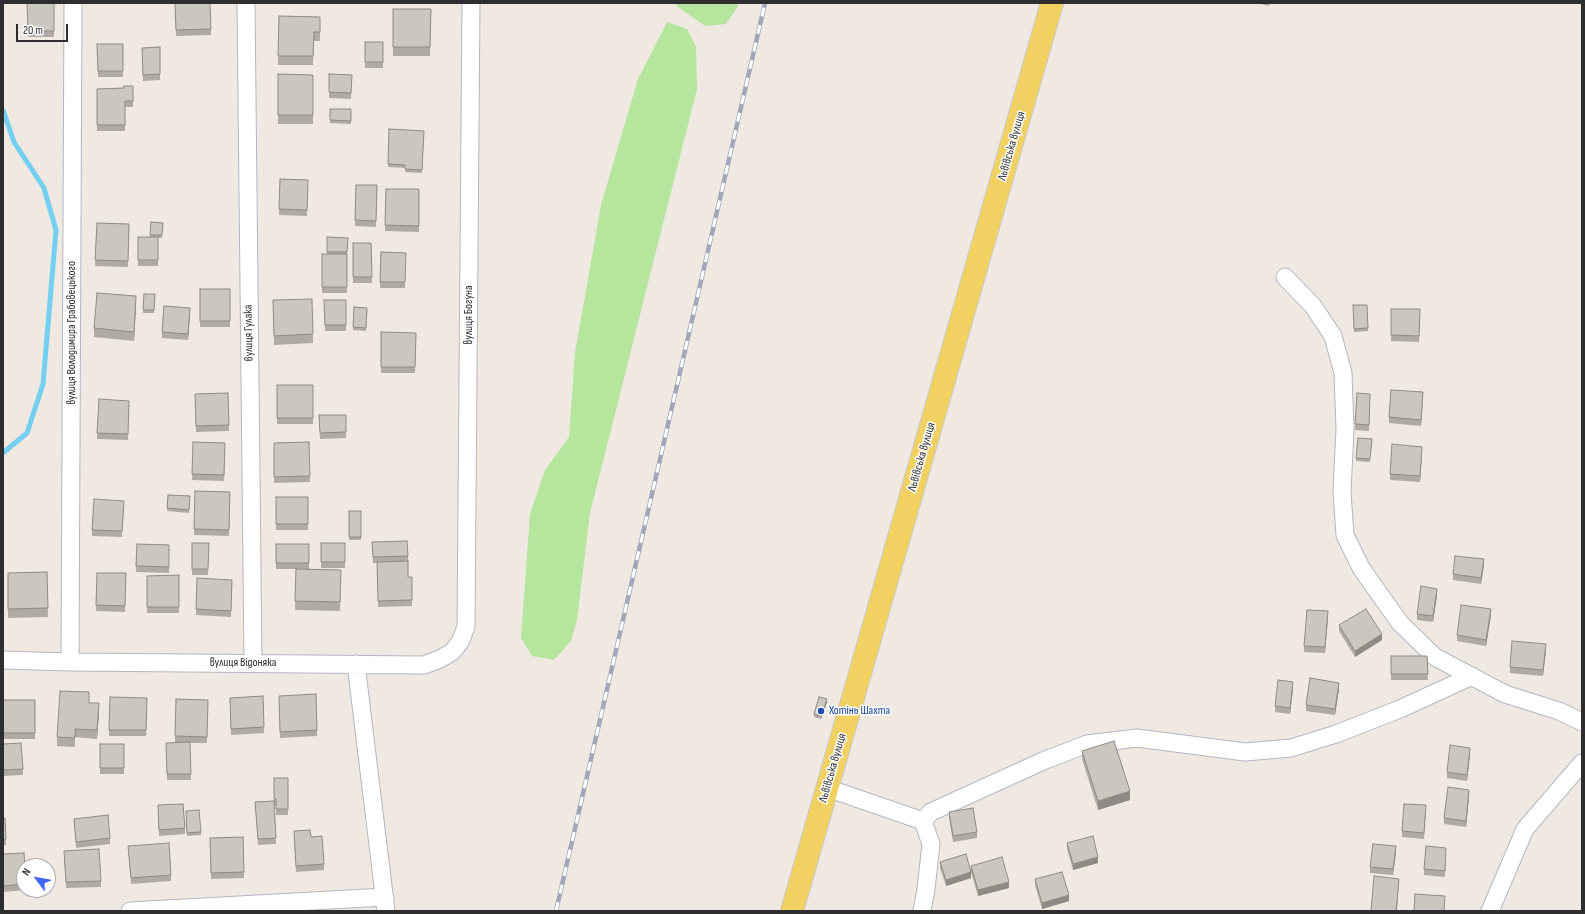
<!DOCTYPE html>
<html>
<head>
<meta charset="utf-8">
<style>
	body { margin:0 }
	#map { position:relative; width:1585px; height:914px; overflow:hidden; background:#efe9e1; font-family:"Sofia Sans Condensed",sans-serif }
	canvas { display:block }
	.frame { position:absolute; inset:0; border:4px solid #2e2e2e; pointer-events:none }
	.north { position:absolute; left:16px; top:858px; width:40px; height:40px; box-sizing:border-box; background:#fff; border:1px solid #ababab; border-radius:50%; rotate:302deg; font-size:11px; font-weight:700; line-height:16px; text-align:center; color:#2e2e2e }
	.north::after { content:''; display:block; margin:auto; width:14px; height:18px; background:#4264fb; clip-path:polygon(50% 0,100% 100%,50% 72%,0 100%) }
	.scale { position:absolute; left:16px; top:24px; width:52px; height:18px; box-sizing:border-box; border:2px solid #2e2e2e; border-top:0; padding-left:5px; font-size:12px; line-height:14px; white-space:nowrap; color:#2e2e2e; -webkit-text-stroke:3px #fff; paint-order:stroke }
</style>
</head>
<body>
<div id="map">
<canvas width="1585" height="914"></canvas>
<div class="frame"></div>
<div class="north">N</div>
<div class="scale">20 m</div>
</div>
<script>
const ctx = document.querySelector('canvas').getContext('2d');
ctx.lineJoin = 'round';
function fill(path, color) {
  ctx.fillStyle = color;
  ctx.fill(path, 'evenodd');
}
function shape(rows) {
  const path = new Path2D();
  for (const r of rows) {
    path.moveTo(r[0], r[1]);
    for (let i = 2; i < r.length; i += 2) path.lineTo(r[i], r[i + 1]);
  }
  return path;
}
function strokePath(path, color, width, dash) {
  ctx.strokeStyle = color;
  ctx.lineWidth = width;
  ctx.lineCap = dash ? 'butt' : 'round';
  ctx.setLineDash(dash || []);
  ctx.stroke(path);
}
function drawText(font, color, halo, rows, align = 'center') {
  ctx.font = font + ' "Sofia Sans Condensed",sans-serif';
  ctx.lineWidth = 3;
  ctx.setLineDash([]);
  ctx.textBaseline = 'middle';
  ctx.strokeStyle = halo;
  ctx.fillStyle = color;
  for (const [text, x, y, turn = 0] of rows) {
    ctx.save();
    ctx.translate(x, y);
    ctx.rotate((+turn || 0) * Math.PI / 180);
    ctx.textAlign = isNaN(turn) ? turn : align;
    if (halo) ctx.strokeText(text, 0, 0);
    ctx.fillText(text, 0, 0);
    ctx.restore();
  }
}
fill(shape([
	[675,3,739,3,738,6,726,24,705,26,678,7],
	[667,22,687,29,696,47,697,89,590,513,577,620,571,641,554,660,532,656,521,638,530,514,545,470,569,437,575,353,601,205,638,79]
]), '#b6e59e');
strokePath(shape([
	[3,110,14,142,44,188,56,230,43,384,27,433,3,453]
]), '#75cff0', 5);
const minor = shape([
	[246,3,253,663],
	[1285,277,1313,306,1333,336,1343,373,1345,429,1342,492,1345,535,1361,568,1400,623,1435,657,1505,694,1559,711,1582,722],
	[3,660,70,662,424,665,440,659,452,652,460,642,466,627,471,3],
	[70,662,73,3],
	[356,664,386,911],
	[827,788,923,821,931,844,926,889,922,911],
	[923,821,931,812,1043,761,1087,744,1137,738,1245,752,1291,748,1336,734,1400,709,1472,676],
	[130,911,385,897],
	[1490,911,1525,829,1582,763]
]);
const primary = shape([
	[792,911,1052,3]
]);
strokePath(minor, '#b4b7c1', 19);
strokePath(primary, '#c9c9c9', 24);
strokePath(minor, '#fff', 17);
strokePath(primary, '#f2d163', 22);
const rail = shape([
	[556,911,765,3]
]);
strokePath(rail, '#a3a6b8', 4.5);
strokePath(rail, '#fff', 3, [9]);
fill(shape([
	[27,3,54,31,54,37,28,37],
	[175,3,211,29,211,35,176,36],
	[1257,3,1270,3,1269,6],
	[393,9,431,9,430,56,393,56],
	[279,16,320,17,320,41,314,41,313,65,278,65],
	[365,42,383,42,383,68,365,68],
	[97,44,123,44,123,77,98,77],
	[160,47,160,80,143,81,142,48],
	[278,74,313,75,313,124,278,124],
	[329,74,352,75,351,99,329,98],
	[133,86,133,107,125,107,125,131,97,131,97,89,124,88],
	[330,109,351,109,351,124,330,123],
	[389,129,424,131,422,173,405,172,405,168,388,167],
	[280,179,308,180,307,216,279,215],
	[356,185,377,185,376,227,355,226],
	[386,189,419,189,419,232,385,231],
	[151,222,163,223,162,238,158,238,158,266,138,266,138,237,150,237],
	[97,223,129,224,128,267,95,266],
	[327,237,348,238,347,256,347,293,322,293,322,254,327,254],
	[353,243,371,243,372,283,353,283],
	[381,252,406,253,405,288,380,288],
	[200,289,230,289,230,327,200,327],
	[144,294,155,294,154,313,143,313],
	[273,300,313,334,313,343,274,345],
	[324,300,346,300,346,331,325,331],
	[136,305,134,341,94,337,94,328],
	[1353,305,1367,305,1368,331,1354,332],
	[354,307,367,308,366,331,353,330],
	[1391,309,1420,309,1419,342,1391,341],
	[190,314,188,340,162,338,162,332],
	[416,333,415,373,381,373,381,367],
	[277,385,313,385,313,424,277,424],
	[228,393,229,431,196,432,195,394],
	[1370,394,1369,431,1355,430,1355,424],
	[1423,398,1421,426,1389,423,1389,417],
	[129,407,128,440,97,439,97,433],
	[319,415,346,415,346,438,320,439],
	[1372,439,1370,462,1356,461,1356,458],
	[193,442,225,443,224,481,192,480],
	[309,442,310,482,274,483,274,443],
	[1422,453,1420,482,1390,480,1390,474],
	[195,491,230,492,229,536,194,535],
	[168,495,190,496,189,513,167,511],
	[276,497,308,497,308,530,276,530],
	[124,507,122,537,92,536,92,530],
	[349,511,361,511,361,540,349,540],
	[372,542,408,556,408,577,412,577,412,606,378,607,377,563,373,563],
	[192,543,209,543,208,575,192,575],
	[321,543,345,543,345,568,321,568],
	[137,544,169,545,169,573,136,572],
	[276,544,309,544,309,569,276,569],
	[1484,565,1481,584,1453,580,1453,574],
	[296,569,341,570,340,611,295,610],
	[47,572,48,617,8,618,8,573],
	[97,573,126,573,125,612,96,611],
	[147,576,179,607,179,613,147,613],
	[232,580,231,617,196,615,196,609],
	[1437,595,1433,622,1417,620,1417,614],
	[1491,615,1486,646,1457,641,1457,635],
	[1328,617,1325,653,1304,652,1304,646],
	[1339,625,1382,640,1355,657,1339,631],
	[1546,650,1543,676,1510,673,1510,667],
	[1391,656,1427,656,1428,680,1391,680],
	[1293,688,1290,714,1275,712,1275,706],
	[1339,689,1335,715,1306,711,1306,705],
	[263,696,264,733,231,735,230,698],
	[147,698,146,736,109,736,109,730],
	[176,699,208,700,207,743,190,743,191,780,167,780,166,743,185,743,175,742],
	[3,700,35,700,35,739,3,739],
	[279,702,317,730,317,736,280,738],
	[827,702,821,719,814,717,814,714],
	[89,703,99,712,97,739,75,737,75,747,57,746,57,737],
	[3,744,23,769,23,775,3,776],
	[100,744,124,744,124,774,100,774],
	[1082,751,1130,800,1098,810,1082,759],
	[1470,754,1467,781,1447,778,1447,772],
	[274,778,288,778,288,815,276,815,276,805,274,805,276,844,258,845,255,802,274,801],
	[1469,796,1466,827,1444,824,1444,818],
	[158,805,185,828,185,834,159,836],
	[1426,811,1424,839,1402,837,1402,831],
	[949,812,977,832,977,838,953,842,949,818],
	[186,814,201,832,201,835,187,836],
	[3,818,6,839,6,845,3,845],
	[74,819,110,838,110,844,76,848],
	[243,837,244,878,211,879,210,838],
	[294,837,311,837,324,864,324,870,296,872],
	[1067,843,1098,863,1073,870,1067,849],
	[128,846,171,875,171,881,131,884],
	[1396,852,1393,875,1370,873,1370,867],
	[3,854,24,866,24,890,26,890,3,892],
	[1446,854,1445,877,1424,875,1424,869],
	[64,857,101,881,101,887,66,888],
	[940,862,971,872,971,866,1009,888,978,896,971,872,971,878,946,886,940,868],
	[1035,879,1069,901,1042,909,1035,885]
]), '#afaba4');
fill(shape([
	[136,296,136,305,134,341,134,332],
	[190,308,190,314,188,340,188,334],
	[1423,392,1423,398,1421,426,1421,420],
	[1422,447,1422,453,1420,482,1420,476],
	[1484,559,1484,565,1481,584,1481,578],
	[1437,589,1437,595,1433,622,1433,616],
	[1491,609,1491,615,1486,646,1486,640],
	[1328,611,1328,617,1325,653,1325,647],
	[1382,634,1382,640,1355,657,1355,651],
	[1546,644,1546,650,1543,676,1543,670],
	[1293,682,1293,688,1290,714,1290,708],
	[1339,683,1339,689,1335,715,1335,709],
	[827,699,827,702,821,719,821,716],
	[99,703,99,712,97,739,97,730],
	[1470,748,1470,754,1467,781,1467,775],
	[1469,790,1469,796,1466,827,1466,821],
	[1130,791,1130,800,1098,810,1098,801],
	[1396,846,1396,852,1393,875,1393,869],
	[1098,857,1098,863,1073,870,1073,864],
	[971,872,971,878,946,886,946,880],
	[1399,879,1397,911,1396,911],
	[1009,882,1009,888,978,896,978,890],
	[1069,895,1069,901,1042,909,1042,903]
]), '#8e8b86');
const building = shape([
	[27,3,54,3,54,31,28,31,27,3],
	[175,3,210,3,211,29,176,30,175,3],
	[393,9,431,9,430,47,393,47,393,9],
	[279,16,320,17,320,32,314,32,313,56,278,56,279,16],
	[365,42,383,42,383,62,365,62,365,42],
	[97,44,123,44,123,71,98,71,97,44],
	[160,47,160,74,143,75,142,48,160,47],
	[278,74,313,75,313,115,278,115,278,74],
	[329,74,352,75,351,93,329,92,329,74],
	[124,86,133,86,133,101,125,101,125,125,97,125,97,89,124,88,124,86],
	[330,109,351,109,351,121,330,120,330,109],
	[389,129,424,131,422,170,405,169,405,165,388,164,389,129],
	[280,179,308,180,307,210,279,209,280,179],
	[356,185,377,185,376,221,355,220,356,185],
	[386,189,419,189,419,226,385,225,386,189],
	[151,222,163,223,162,235,150,235,151,222],
	[97,223,129,224,128,261,95,260,97,223],
	[138,237,158,237,158,260,138,260,138,237],
	[327,237,348,238,347,252,327,252,327,237],
	[353,243,371,243,372,277,353,277,353,243],
	[381,252,406,253,405,282,380,282,381,252],
	[322,254,347,254,347,287,322,287,322,254],
	[200,289,230,289,230,321,200,321,200,289],
	[97,293,136,296,134,332,94,328,97,293],
	[144,294,155,294,154,310,143,310,144,294],
	[312,299,313,334,274,336,273,300,312,299],
	[324,300,346,300,346,325,325,325,324,300],
	[1353,305,1367,305,1368,328,1354,329,1353,305],
	[164,306,190,308,188,334,162,332,164,306],
	[354,307,367,308,366,328,353,327,354,307],
	[1391,309,1420,309,1419,336,1391,335,1391,309],
	[381,332,416,333,415,367,381,367,381,332],
	[277,385,313,385,313,418,277,418,277,385],
	[1391,390,1423,392,1421,420,1389,417,1391,390],
	[228,393,229,425,196,426,195,394,228,393],
	[1357,393,1370,394,1369,425,1355,424,1357,393],
	[99,399,129,401,128,434,97,433,99,399],
	[319,415,346,415,346,432,320,433,319,415],
	[1358,438,1372,439,1370,459,1356,458,1358,438],
	[193,442,225,443,224,475,192,474,193,442],
	[309,442,310,476,274,477,274,443,309,442],
	[1392,444,1422,447,1420,476,1390,474,1392,444],
	[195,491,230,492,229,530,194,529,195,491],
	[168,495,190,496,189,510,167,508,168,495],
	[276,497,308,497,308,524,276,524,276,497],
	[94,499,124,501,122,531,92,530,94,499],
	[349,511,361,511,361,537,349,537,349,511],
	[407,541,408,556,373,557,372,542,407,541],
	[192,543,209,543,208,569,192,569,192,543],
	[321,543,345,543,345,562,321,562,321,543],
	[137,544,169,545,169,567,136,566,137,544],
	[276,544,309,544,309,563,276,563,276,544],
	[1455,556,1484,559,1481,578,1453,574,1455,556],
	[408,561,408,577,412,577,412,600,378,601,377,562,408,561],
	[296,569,341,570,340,602,295,601,296,569],
	[47,572,48,608,8,609,8,573,47,572],
	[97,573,126,573,125,606,96,605,97,573],
	[179,575,179,607,147,607,147,576,179,575],
	[197,578,232,580,231,611,196,609,197,578],
	[1421,586,1437,589,1433,616,1417,614,1421,586],
	[1461,605,1491,609,1486,640,1457,635,1461,605],
	[1366,609,1382,634,1355,651,1339,625,1366,609],
	[1307,610,1328,611,1325,647,1304,646,1307,610],
	[1512,641,1546,644,1543,670,1510,667,1512,641],
	[1391,656,1427,656,1428,674,1391,674,1391,656],
	[1310,678,1339,683,1335,709,1306,705,1310,678],
	[1278,680,1293,682,1290,708,1275,706,1278,680],
	[60,691,89,692,89,703,99,703,97,730,75,729,75,738,57,737,60,691],
	[316,694,317,730,280,732,279,696,316,694],
	[263,696,264,727,231,729,230,698,263,696],
	[110,697,147,698,146,730,109,730,110,697],
	[819,697,827,699,821,716,814,714,819,697],
	[176,699,208,700,207,737,175,736,176,699],
	[3,700,35,700,35,733,3,733,3,700],
	[1114,741,1130,791,1098,801,1082,751,1114,741],
	[190,742,191,774,167,774,166,743,190,742],
	[21,743,23,769,3,770,3,744,21,743],
	[100,744,124,744,124,768,100,768,100,744],
	[1450,745,1470,748,1467,775,1447,772,1450,745],
	[274,778,288,778,288,809,276,809,276,799,274,799,274,778],
	[1448,787,1469,790,1466,821,1444,818,1448,787],
	[274,801,276,838,258,839,255,802,274,801],
	[183,804,185,828,159,830,158,805,183,804],
	[1404,804,1426,805,1424,833,1402,831,1404,804],
	[973,808,977,832,953,836,949,812,973,808],
	[199,810,201,832,187,833,186,811,199,810],
	[108,815,110,838,76,842,74,819,108,815],
	[3,818,5,818,6,839,3,839,3,818],
	[310,830,311,837,322,836,324,864,296,866,294,831,310,830],
	[1093,836,1098,857,1073,864,1067,843,1093,836],
	[243,837,244,872,211,873,210,838,243,837],
	[169,843,171,875,131,878,128,846,169,843],
	[1373,844,1396,846,1393,869,1370,867,1373,844],
	[1426,846,1446,848,1445,871,1424,869,1426,846],
	[99,849,101,881,66,882,64,851,99,849],
	[24,853,25,866,24,866,24,884,3,886,3,854,24,853],
	[966,854,971,872,946,880,940,862,966,854],
	[1002,857,1009,882,978,890,971,866,1002,857],
	[1062,872,1069,895,1042,903,1035,879,1062,872],
	[1374,876,1399,879,1396,911,1371,911,1374,876],
	[1415,894,1445,896,1444,911,1414,911,1415,894]
]);
fill(building, '#cbc7bf');
strokePath(building, '#8e8b86', 1);
for (const [x, y, r, color] of [
	[821,711,4,"#1a4fb4"]
]) {
  const dot = new Path2D();
  dot.arc(x, y, r, 0, 2 * Math.PI);
  ctx.fillStyle = color;
  ctx.fill(dot);
  strokePath(dot, '#fff', 1.5);
}
drawText('12px', '#2e2e2e', '#fff', [
	["Львівська вулиця",1012,146,-74],
	["вулиця Богуна",469,315,-90],
	["вулиця Володимира Грабовецького",72,333,-90],
	["вулиця Гулака",249,333,-91],
	["Львівська вулиця",922,457,-74],
	["вулиця Відоняка",243,663],
	["Львівська вулиця",833,768,-74]
]);
drawText('12px', '#164399', '#fff', [
	["Хотінь Шахта",829,711]
], 'left');
</script>
</body>
</html>
